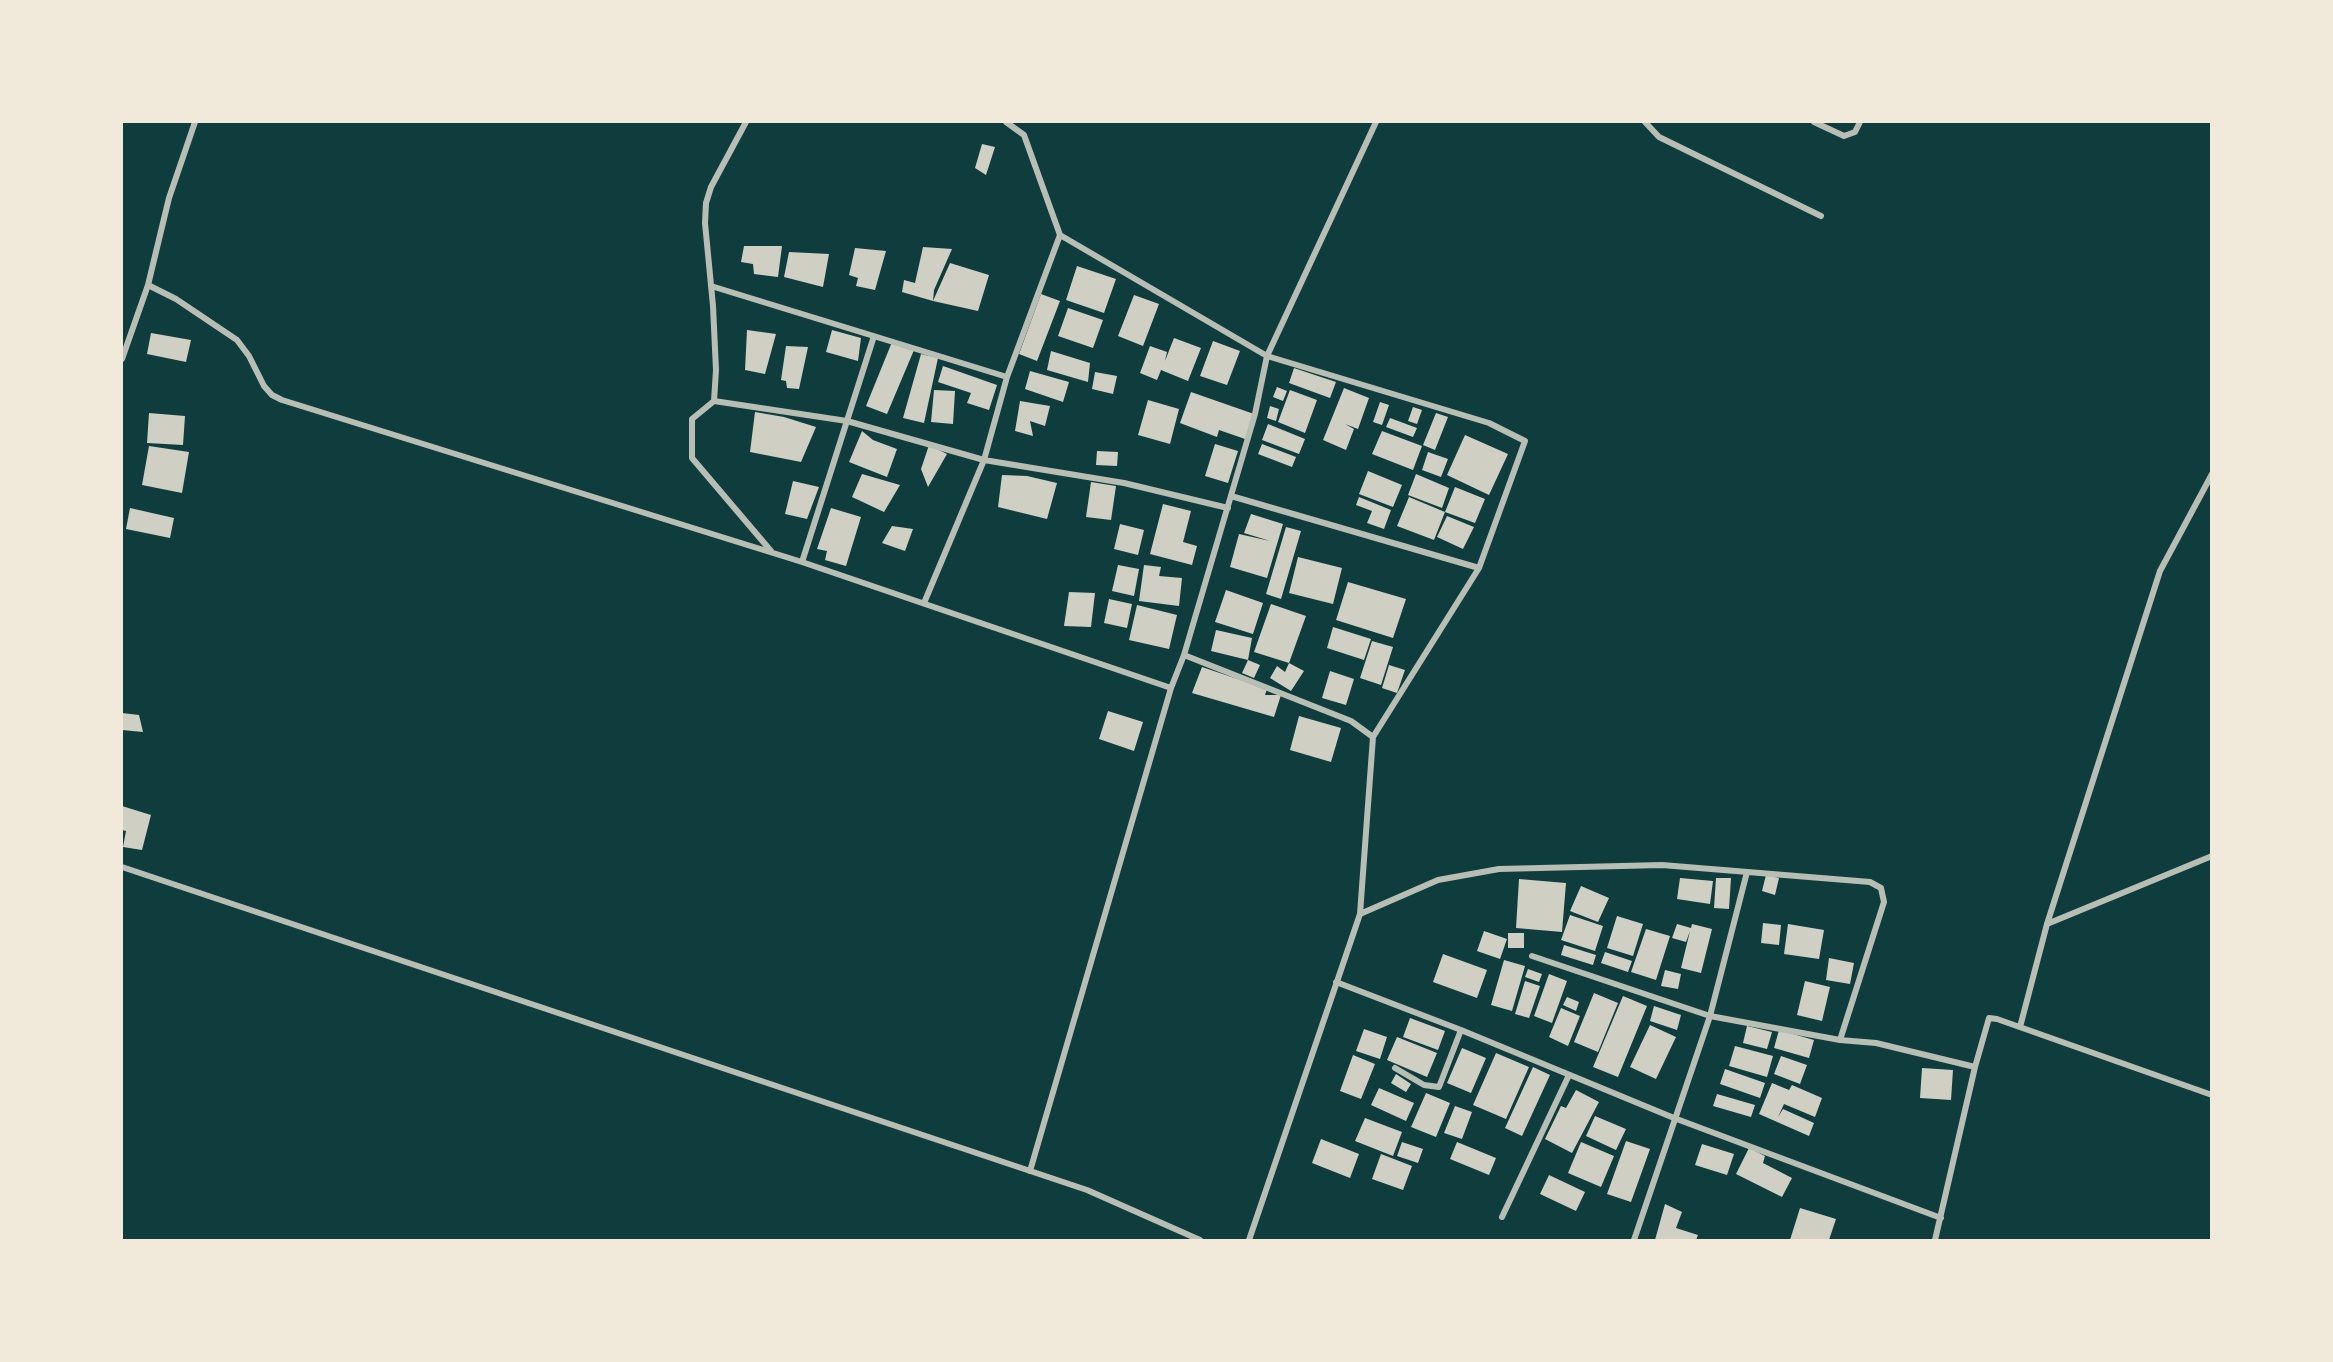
<!DOCTYPE html>
<html>
<head>
<meta charset="utf-8">
<style>
	body { margin:0 }
	#map { position:relative; width:2333px; height:1362px; overflow:hidden; background:#0f3d3e; font-family:Raleway,sans-serif }
	canvas { display:block }
	.frame { position:absolute; inset:0; border:123px solid #f1e9da; pointer-events:none }
</style>
</head>
<body>
<div id="map">
<canvas width="2333" height="1362"></canvas>
<div class="frame"></div>
</div>
<script>
const ctx = document.querySelector('canvas').getContext('2d');
ctx.lineJoin = 'round';
function fill(path, color) {
  ctx.fillStyle = color;
  ctx.fill(path, 'evenodd');
}
function shape(rows) {
  const path = new Path2D();
  for (const r of rows) {
    path.moveTo(r[0], r[1]);
    for (let i = 2; i < r.length; i += 2) path.lineTo(r[i], r[i + 1]);
  }
  return path;
}
function strokePath(path, color, width, dash) {
  ctx.strokeStyle = color;
  ctx.lineWidth = width;
  ctx.lineCap = dash ? 'butt' : 'round';
  ctx.setLineDash(dash || []);
  ctx.stroke(path);
}
fill(shape([
	[982,144,995,147,986,175,975,168],
	[744,246,782,246,778,277,754,274,753,264,741,262],
	[923,247,952,249,934,290,933,301,950,263,989,275,978,311,933,301,902,292,904,280,915,283],
	[855,248,886,251,875,290,856,286,858,278,849,275],
	[789,252,829,254,823,287,784,277],
	[1077,266,1116,279,1104,313,1066,300],
	[1041,294,1060,301,1037,361,1019,354],
	[1134,295,1159,304,1143,346,1118,336],
	[1068,308,1103,320,1093,348,1058,336],
	[747,330,776,334,765,374,745,370],
	[832,330,861,338,858,361,826,352],
	[151,333,191,340,186,362,147,354],
	[1174,338,1201,348,1188,381,1161,370,1157,380,1140,373,1150,346,1167,352,1165,361],
	[1213,341,1240,351,1227,385,1200,376],
	[892,342,914,350,887,414,866,406],
	[786,346,808,347,799,389,787,388,786,381,781,380],
	[1051,351,1090,363,1088,382,1047,370],
	[921,354,938,358,924,423,903,418],
	[943,366,997,385,989,410,967,403,971,393,938,382],
	[1294,368,1336,382,1330,398,1289,383],
	[1030,371,1069,382,1063,402,1025,389],
	[1095,372,1117,376,1113,394,1092,389],
	[1277,387,1287,391,1283,401,1273,397],
	[1344,388,1369,398,1358,429,1345,424,1354,429,1346,450,1323,440],
	[934,390,955,391,953,424,931,422],
	[1290,390,1317,400,1305,433,1278,422],
	[1191,392,1254,414,1245,439,1219,430,1217,437,1180,423],
	[1148,400,1179,409,1170,444,1138,435],
	[1020,401,1050,406,1045,426,1030,421,1033,436,1015,431],
	[1380,402,1389,405,1382,425,1373,422],
	[1270,406,1279,409,1276,421,1267,418],
	[1413,407,1422,410,1417,424,1408,421],
	[755,412,784,417,816,427,801,462,750,452],
	[149,413,185,416,183,445,147,443],
	[1436,413,1448,417,1435,450,1423,445],
	[1390,418,1417,428,1413,437,1386,427],
	[1268,424,1305,439,1299,454,1262,440],
	[862,431,873,440,897,449,887,477,849,462],
	[1382,431,1422,446,1413,470,1372,454],
	[1465,435,1508,454,1489,495,1447,475],
	[1215,444,1238,451,1228,483,1205,476],
	[1262,444,1296,457,1292,467,1258,454],
	[929,445,947,454,928,487,921,469],
	[149,446,189,452,182,493,142,485],
	[1097,451,1118,452,1117,466,1096,465],
	[1428,452,1448,459,1441,477,1422,470],
	[1368,471,1402,485,1393,507,1359,494],
	[862,474,900,485,884,512,852,497],
	[1416,474,1449,488,1442,508,1408,495],
	[1002,475,1027,476,1057,483,1047,519,998,507],
	[793,481,819,487,807,519,785,514],
	[1091,482,1116,486,1111,520,1086,517],
	[1455,487,1485,499,1475,523,1445,512,1434,540,1397,526,1409,497,1445,512],
	[1359,497,1391,510,1384,529,1367,523,1372,511,1356,505],
	[1163,504,1191,511,1183,542,1197,546,1192,565,1150,554],
	[130,508,174,518,170,538,126,529],
	[831,508,861,517,846,566,825,560,827,551,817,549],
	[1251,514,1283,524,1267,578,1230,567,1239,534,1270,541,1244,533],
	[1447,516,1474,527,1463,549,1437,537],
	[1120,524,1144,530,1138,555,1114,549],
	[892,526,913,529,905,551,882,543],
	[1286,527,1301,531,1281,599,1266,594],
	[1298,557,1342,568,1333,604,1289,593],
	[1118,565,1139,569,1134,596,1112,591],
	[1144,565,1161,567,1159,576,1182,578,1179,606,1139,601],
	[1348,582,1406,599,1393,638,1336,620],
	[1226,590,1263,603,1253,634,1215,622],
	[1069,592,1095,593,1091,627,1064,626],
	[1109,599,1132,604,1127,628,1104,623],
	[1271,604,1306,616,1289,663,1254,652],
	[1137,605,1177,615,1169,649,1129,640],
	[1333,627,1371,639,1364,660,1327,648],
	[1216,630,1252,638,1248,660,1260,665,1254,678,1242,673,1248,660,1211,651],
	[1372,641,1393,647,1381,685,1360,678],
	[1289,663,1304,671,1291,691,1270,678,1277,666,1285,672],
	[1389,665,1405,670,1397,693,1382,688],
	[1202,667,1267,689,1265,695,1281,695,1274,717,1192,693],
	[1330,671,1354,679,1346,705,1322,698],
	[1108,711,1143,722,1134,751,1099,739],
	[122,713,139,715,143,732,122,730],
	[1299,716,1341,728,1331,762,1290,750],
	[122,806,151,815,142,850,123,847,126,831,122,830],
	[1766,875,1779,878,1775,895,1762,891],
	[1680,878,1713,881,1710,904,1677,899],
	[1716,878,1731,878,1729,909,1714,908],
	[1519,879,1566,883,1562,932,1516,928],
	[1581,886,1609,898,1598,922,1570,911],
	[1570,915,1603,926,1595,951,1561,940],
	[1617,916,1643,924,1633,956,1607,948],
	[1763,923,1781,925,1779,945,1761,943],
	[1677,924,1691,928,1692,924,1712,929,1701,973,1681,968,1690,931,1686,942,1672,938],
	[1788,924,1824,930,1819,959,1784,954],
	[1646,929,1670,936,1656,980,1631,972],
	[1484,931,1507,939,1500,959,1477,951],
	[1508,933,1524,933,1524,948,1508,948],
	[1564,945,1596,955,1593,965,1561,955],
	[1605,952,1632,961,1628,972,1601,963],
	[1443,954,1487,970,1477,998,1433,982],
	[1829,958,1854,963,1850,984,1826,980],
	[1504,960,1525,966,1512,1011,1491,1005],
	[1528,969,1542,974,1539,982,1525,977],
	[1665,970,1681,974,1678,989,1661,986],
	[1549,974,1567,981,1552,1023,1534,1016],
	[1525,981,1540,986,1529,1018,1515,1014],
	[1805,981,1830,987,1822,1021,1797,1015],
	[1594,993,1618,1003,1598,1052,1574,1042],
	[1623,996,1647,1006,1618,1077,1593,1067],
	[1567,997,1579,1002,1576,1011,1563,1005],
	[1654,1006,1681,1015,1677,1030,1650,1021],
	[1561,1008,1580,1016,1568,1046,1549,1037],
	[1410,1018,1445,1031,1438,1050,1403,1037],
	[1650,1025,1676,1037,1656,1079,1630,1067],
	[1747,1026,1772,1032,1767,1049,1743,1043],
	[1364,1029,1387,1037,1380,1059,1356,1051],
	[1779,1030,1814,1040,1809,1058,1774,1048],
	[1397,1037,1437,1053,1427,1077,1387,1060],
	[1735,1046,1773,1056,1767,1077,1729,1066],
	[1462,1048,1486,1058,1471,1093,1447,1083],
	[1496,1053,1529,1067,1506,1119,1473,1105],
	[1353,1055,1375,1064,1361,1099,1340,1091],
	[1781,1056,1807,1065,1800,1084,1774,1074],
	[1533,1067,1550,1075,1522,1136,1505,1128],
	[1922,1068,1953,1070,1951,1100,1920,1098],
	[1725,1069,1765,1083,1760,1098,1720,1084],
	[1396,1074,1411,1084,1406,1092,1391,1083],
	[1772,1083,1789,1090,1792,1085,1822,1098,1815,1117,1784,1104,1778,1117,1783,1109,1814,1123,1809,1136,1759,1114],
	[1379,1088,1414,1103,1406,1121,1371,1105],
	[1576,1090,1599,1102,1572,1153,1545,1139,1561,1106,1566,1108],
	[1426,1093,1450,1103,1436,1137,1411,1127],
	[1717,1094,1755,1105,1751,1117,1713,1106],
	[1455,1106,1472,1112,1462,1139,1444,1133],
	[1595,1116,1626,1129,1616,1150,1586,1136],
	[1365,1118,1402,1132,1393,1156,1355,1141],
	[1321,1139,1359,1154,1350,1178,1312,1163],
	[1626,1141,1650,1149,1631,1202,1607,1194],
	[1402,1142,1423,1149,1418,1163,1397,1156],
	[1457,1142,1496,1158,1489,1175,1450,1159],
	[1581,1142,1614,1156,1601,1187,1568,1173],
	[1702,1144,1734,1154,1727,1175,1695,1165],
	[1749,1148,1765,1156,1763,1163,1792,1178,1782,1197,1736,1174],
	[1381,1154,1412,1166,1403,1190,1372,1179],
	[1549,1175,1585,1192,1576,1211,1540,1194],
	[1665,1204,1682,1212,1676,1228,1698,1235,1696,1240,1655,1240],
	[1800,1208,1836,1219,1829,1240,1790,1240]
]), '#cfcfc3');
strokePath(shape([
	[746,122,711,187,706,203,705,223,713,306,716,370,714,401,692,419,692,458,771,551],
	[1006,122,1024,135,1060,235,1267,356,1489,423,1525,441,1479,568,1373,737],
	[1645,122,1659,137,1821,216],
	[1814,122,1844,136,1855,132,1860,122],
	[148,285,176,299,237,340,249,356,264,386,272,395,282,400,802,562,1171,688],
	[711,286,1007,377],
	[122,359,148,285,169,198,195,122],
	[714,401,847,421,984,460,1124,483,1228,508],
	[1231,496,1479,568],
	[802,562,874,336],
	[924,603,984,460,1007,377,1060,235],
	[1184,655,1351,721,1373,737,1360,914,1249,1240],
	[122,867,1087,1190,1200,1240],
	[1360,914,1438,880,1499,869,1662,865,1870,882,1881,888,1884,902,1840,1040],
	[2047,924,2212,856],
	[1532,956,1710,1016,1840,1040,1876,1043,1975,1067,1935,1240],
	[1336,982,1461,1030,1674,1118,1941,1218],
	[2020,1027,2047,924,2160,571,2212,474],
	[1975,1067,1989,1018,1997,1019,2212,1095],
	[1395,1068,1424,1085,1439,1087,1461,1030],
	[1030,1171,1171,688,1184,655,1255,414,1267,356,1376,122],
	[1502,1217,1569,1075],
	[1634,1240,1710,1016,1747,872]
]), '#b8beb3', 6);
</script>
</body>
</html>
